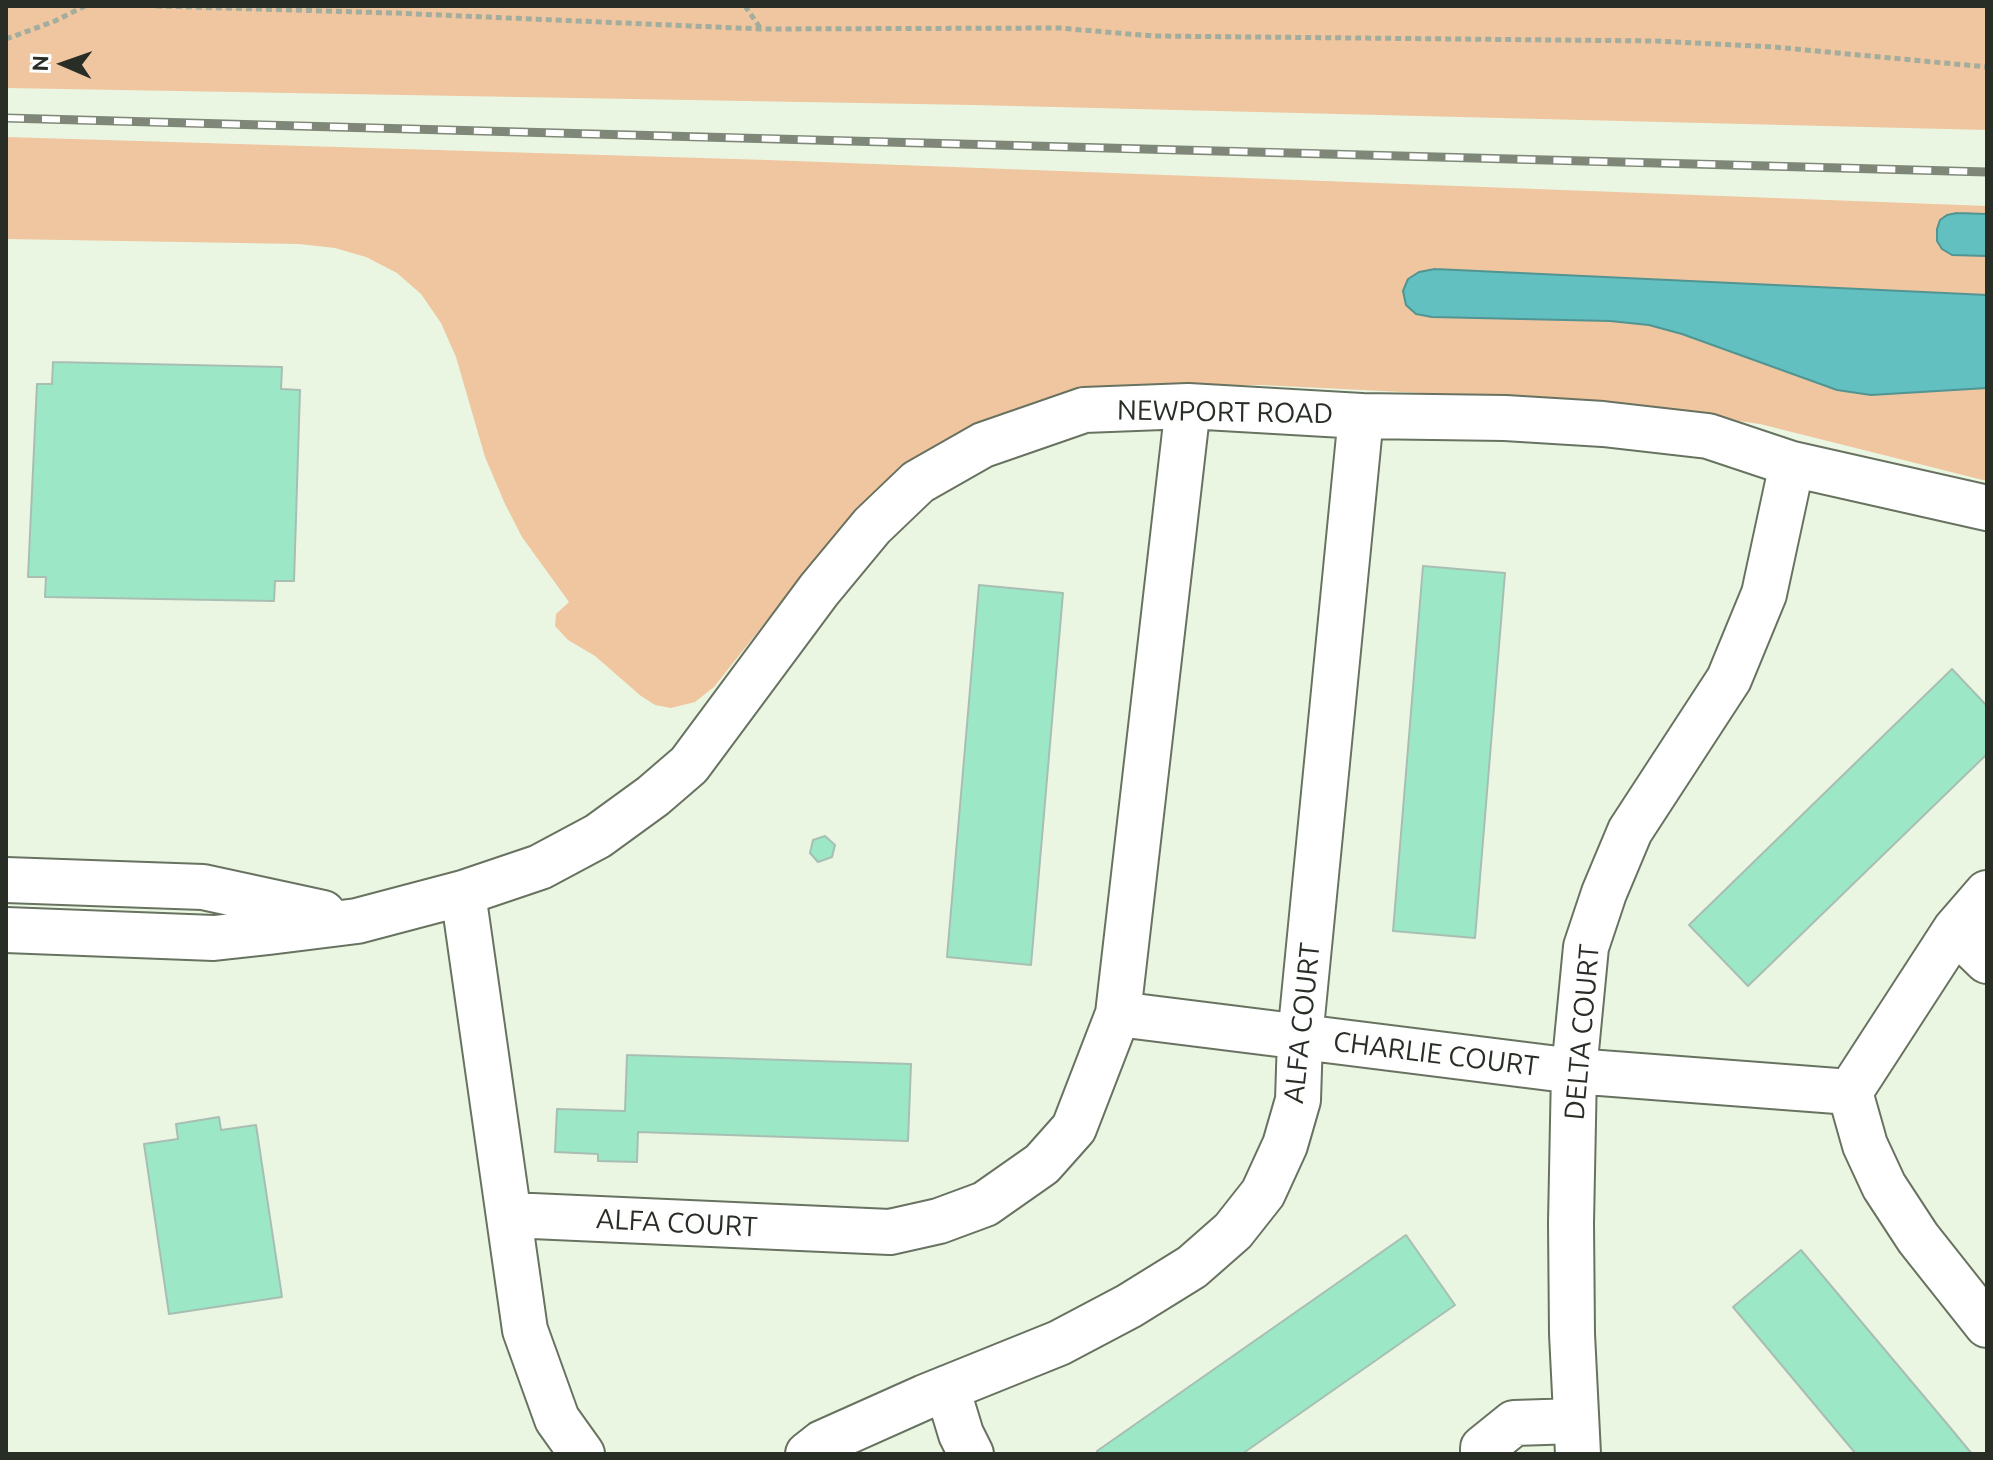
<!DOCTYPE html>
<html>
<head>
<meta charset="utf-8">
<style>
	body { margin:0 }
	#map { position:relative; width:1993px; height:1460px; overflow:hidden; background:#eaf6e2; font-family:Ubuntu,sans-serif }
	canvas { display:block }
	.frame { position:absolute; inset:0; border:8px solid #282d25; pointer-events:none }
	.north { position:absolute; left:24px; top:24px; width:80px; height:80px; -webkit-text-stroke:6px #fefefe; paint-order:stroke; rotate:272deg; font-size:22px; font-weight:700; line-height:32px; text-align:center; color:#282d25 }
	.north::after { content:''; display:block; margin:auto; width:28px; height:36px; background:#282d25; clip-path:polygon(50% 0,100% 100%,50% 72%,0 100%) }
</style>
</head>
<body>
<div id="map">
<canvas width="1993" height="1460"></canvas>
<div class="frame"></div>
<div class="north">N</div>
</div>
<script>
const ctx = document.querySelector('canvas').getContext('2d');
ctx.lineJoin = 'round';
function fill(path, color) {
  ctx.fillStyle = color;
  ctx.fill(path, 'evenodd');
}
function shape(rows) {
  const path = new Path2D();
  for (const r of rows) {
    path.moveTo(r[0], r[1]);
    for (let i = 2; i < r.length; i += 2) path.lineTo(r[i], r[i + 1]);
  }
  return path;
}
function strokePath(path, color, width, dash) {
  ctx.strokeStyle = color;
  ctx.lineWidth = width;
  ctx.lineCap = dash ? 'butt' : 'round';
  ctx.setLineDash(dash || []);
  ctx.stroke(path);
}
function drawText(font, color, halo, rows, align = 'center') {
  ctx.font = font + ' Ubuntu,sans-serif';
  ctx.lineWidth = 8;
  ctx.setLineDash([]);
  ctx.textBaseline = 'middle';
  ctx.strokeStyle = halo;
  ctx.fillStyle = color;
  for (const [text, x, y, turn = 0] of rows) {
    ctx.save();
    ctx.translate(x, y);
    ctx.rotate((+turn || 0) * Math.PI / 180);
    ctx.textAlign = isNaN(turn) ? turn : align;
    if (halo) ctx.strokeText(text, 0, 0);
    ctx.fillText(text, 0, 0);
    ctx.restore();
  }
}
fill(shape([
	[6,6,1987,6,1987,130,974,105,6,88],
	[6,137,768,160,1987,206,1987,481,1760,424,1601,402,1262,385,1179,385,870,498,828,543,714,687,695,702,671,708,655,705,641,696,595,656,568,640,555,626,556,614,569,602,522,537,505,504,485,457,456,357,441,323,421,294,397,273,366,257,335,248,299,244,6,239]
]), '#efc69f');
const water = shape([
	[1957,213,1987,214,1987,256,1952,255,1942,249,1937,241,1937,229,1940,220,1947,215,1957,213],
	[1435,269,1987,295,1987,388,1871,395,1837,390,1682,334,1649,325,1610,321,1432,317,1416,314,1406,305,1403,291,1408,279,1419,272,1435,269]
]);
fill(water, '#62c0c1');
strokePath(water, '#519492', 2);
const building = shape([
	[53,362,282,367,281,389,300,390,294,581,275,581,274,601,45,597,46,577,28,577,37,384,52,384,53,362],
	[1423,566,1505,573,1475,938,1393,931,1423,566],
	[979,585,1063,593,1031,965,947,957,979,585],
	[1952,669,1987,706,1987,754,1748,986,1689,925,1952,669],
	[825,836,835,845,832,857,818,862,810,853,813,840,825,836],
	[627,1055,911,1064,908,1141,638,1132,637,1162,598,1161,598,1154,555,1152,557,1109,625,1111,627,1055],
	[219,1117,221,1130,256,1125,282,1297,169,1314,144,1144,178,1139,176,1124,219,1117],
	[1406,1235,1455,1305,1242,1454,1099,1454,1097,1451,1406,1235],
	[1801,1250,1948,1425,1972,1454,1856,1454,1733,1307,1801,1250]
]);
fill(building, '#9ce8c6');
strokePath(building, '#a8beb3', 2);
const minor = shape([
	[6,880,203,887,323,913],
	[463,893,525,1330,557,1419,582,1454],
	[1987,893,1955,930,1850,1092,1865,1145,1884,1186,1918,1238,1987,1325],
	[6,930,214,938,269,932,357,921,463,893,540,867,598,836,653,796,689,765,819,590,872,526,918,482,983,445,1084,410,1188,406,1361,416,1505,418,1603,424,1708,436,1792,464,1987,508],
	[1955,930,1987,961],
	[1118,1014,1574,1071,1850,1092],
	[510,1215,890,1232,939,1221,985,1204,1042,1164,1074,1128,1118,1014,1188,406],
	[947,1388,961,1434,971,1454],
	[808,1454,822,1443,925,1397,1059,1343,1129,1306,1192,1267,1233,1231,1263,1193,1285,1145,1298,1100,1300,1038,1361,416],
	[1483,1454,1483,1448,1514,1423,1576,1421],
	[1578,1454,1572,1334,1571,1223,1574,1071,1586,947,1604,893,1630,831,1729,679,1764,594,1792,464]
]);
strokePath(minor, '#687260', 48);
strokePath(shape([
	[156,6,394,13,761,29,1059,28,1153,36,1656,41,1774,47,1987,67],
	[745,6,761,29],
	[6,39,55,21,85,6]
]), '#a3ad9d', 5, [6, 4]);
strokePath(minor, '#fff', 44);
const rail = shape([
	[6,118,1987,172]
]);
strokePath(rail, '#7f8779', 9);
strokePath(rail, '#fefefe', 6, [18]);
drawText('28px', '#282d25', '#fefefe', [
	["NEWPORT ROAD",1225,412,1],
	["ALFA COURT",1302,1023,-84],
	["DELTA COURT",1582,1032,-85],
	["CHARLIE COURT",1436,1054,7],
	["ALFA COURT",677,1223,3]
]);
</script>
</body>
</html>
